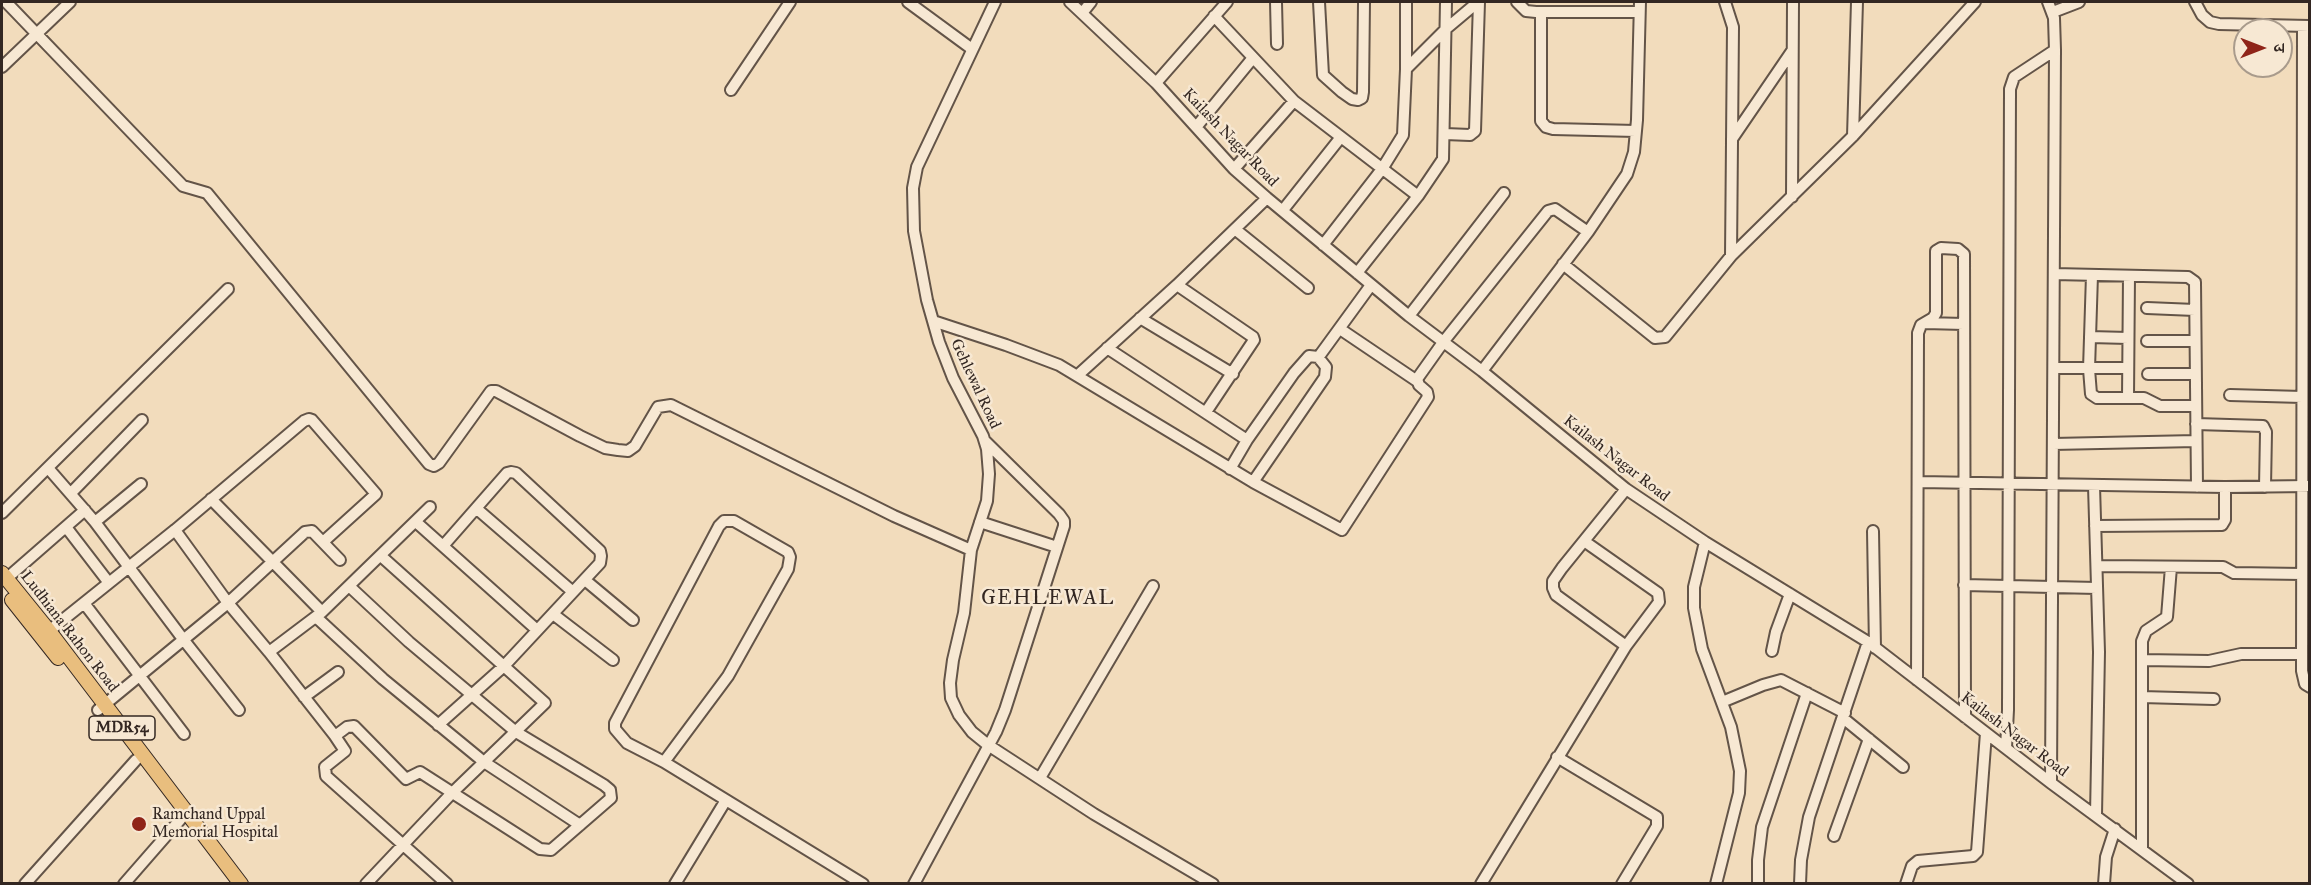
<!DOCTYPE html>
<html>
<head>
<meta charset="utf-8">
<style>
	body { margin:0 }
	#map { position:relative; width:2311px; height:885px; overflow:hidden; background:#f2dcbc; font-family:"IM FELL Great Primer","Noto Serif Devanagari",serif }
	canvas { display:block }
	.frame { position:absolute; inset:0; border:3px solid #332722; pointer-events:none }
	.north { position:absolute; left:2233px; top:18px; width:60px; height:60px; box-sizing:border-box; background:#f7e8d3; border:2px solid #a99b8c; border-radius:50%; rotate:90deg; font-size:16px; font-weight:700; line-height:24px; text-align:center; color:#332722 }
	.north::after { content:''; display:block; margin:auto; width:21px; height:27px; background:#8f2418; clip-path:polygon(50% 0,100% 100%,50% 72%,0 100%) }
</style>
</head>
<body>
<div id="map">
<canvas width="2311" height="885"></canvas>
<div class="frame"></div>
<div class="north">उ</div>
</div>
<script>
const ctx = document.querySelector('canvas').getContext('2d');
ctx.lineJoin = 'round';
function shape(rows) {
  const path = new Path2D();
  for (const r of rows) {
    path.moveTo(r[0], r[1]);
    for (let i = 2; i < r.length; i += 2) path.lineTo(r[i], r[i + 1]);
  }
  return path;
}
function strokePath(path, color, width, dash) {
  ctx.strokeStyle = color;
  ctx.lineWidth = width;
  ctx.lineCap = dash ? 'butt' : 'round';
  ctx.setLineDash(dash || []);
  ctx.stroke(path);
}
function drawText(font, color, halo, rows, align = 'center') {
  ctx.font = font + ' "IM FELL Great Primer",serif';
  ctx.lineWidth = 5;
  ctx.setLineDash([]);
  ctx.textBaseline = 'middle';
  ctx.strokeStyle = halo;
  ctx.fillStyle = color;
  for (const [text, x, y, turn = 0] of rows) {
    ctx.save();
    ctx.translate(x, y);
    ctx.rotate((+turn || 0) * Math.PI / 180);
    ctx.textAlign = isNaN(turn) ? turn : align;
    if (halo) ctx.strokeText(text, 0, 0);
    ctx.fillText(text, 0, 0);
    ctx.restore();
  }
}
const minor = shape([
	[6,2,183,186,207,193,429,464,434,466,439,463,491,391,496,391,580,436,605,448,618,450,628,451,635,446,658,407,671,405,894,516,971,550],
	[908,2,972,49],
	[995,2,917,167,913,188,914,231,927,300,939,342,953,378,983,436,987,449,989,474,987,501,971,550,964,613,953,660,950,683,951,698,959,715,972,732,988,745,1094,814,1213,884],
	[1070,2,1156,83,1234,169,1267,198,1409,316,1482,371,1626,489,1705,542,1868,642,2051,783,2188,884],
	[1276,2,1277,44],
	[1319,2,1323,75,1342,92,1352,99,1358,100,1362,98,1363,92,1364,2],
	[1517,2,1526,11,1536,12,1639,12],
	[1725,2,1733,27,1731,256],
	[2048,2,2054,18,2055,50,2051,783],
	[2195,2,2202,15,2210,22,2219,24,2309,26],
	[1083,12,1091,2],
	[1541,12,1541,121,1546,127,1553,129,1636,131],
	[2053,12,2079,2],
	[1214,16,1294,101,1418,196],
	[2303,26,2302,671,2305,684,2310,687],
	[2,67,70,2],
	[1406,69,1447,28,1478,2],
	[1156,83,1227,2],
	[731,90,790,2],
	[1197,126,1252,59],
	[1445,134,1470,135,1475,131,1479,2],
	[1853,136,1857,2],
	[1732,139,1792,51],
	[1234,169,1294,101],
	[1792,197,1793,2],
	[1283,210,1341,137],
	[1236,230,1308,288],
	[1323,245,1382,169,1403,135,1406,69,1406,2],
	[1563,264,1655,338,1665,337,1731,256,1853,136,1975,2],
	[1357,273,1418,196,1443,159,1446,2],
	[2054,274,2188,277,2195,282,2197,487],
	[2092,275,2089,369,2091,394,2097,398,2144,398,2160,406,2195,406],
	[1177,285,1253,337,1254,340,1206,412],
	[2147,308,2195,310],
	[1409,316,1504,193],
	[1140,318,1233,374],
	[933,321,1006,345,1059,365,1253,482,1342,530,1428,397,1427,392,1419,385,1417,379,1444,341,1548,211,1555,209,1588,232],
	[1925,323,1964,324],
	[1340,329,1417,381],
	[2090,337,2128,338],
	[2147,341,2195,341],
	[1107,348,1247,440],
	[2054,368,2128,368],
	[1482,371,1588,232,1627,174,1634,152,1637,120,1640,2],
	[2148,374,2195,374],
	[1078,375,1177,285,1267,198],
	[2230,395,2302,397],
	[2128,398,2129,276],
	[2196,424,2263,426,2266,432,2265,487],
	[2053,444,2196,441],
	[48,468,95,522,183,639,239,710],
	[1230,469,1247,440,1294,373,1309,356,1318,357,1320,355,1371,285],
	[1253,482,1325,377,1326,367,1318,357],
	[1919,482,2225,487,2309,486],
	[2094,486,2099,652,2096,815],
	[71,493,142,420],
	[211,499,322,612],
	[477,509,573,592],
	[2,513,228,289],
	[95,522,141,484],
	[416,522,537,630],
	[980,522,1057,547],
	[2095,526,2222,525,2225,520,2225,487],
	[66,527,109,583],
	[175,530,228,603,269,652,322,612,430,507],
	[1873,531,1875,648],
	[1705,542,1694,587,1694,608,1702,649,1731,727,1740,771,1739,793,1716,884],
	[2097,566,2223,567,2234,573,2302,574],
	[6,579,85,510],
	[585,580,633,620],
	[1964,585,2097,588],
	[84,603,184,734],
	[553,614,613,660],
	[316,617,383,679,484,762,580,825],
	[44,635,175,530,304,421,309,419,312,420,376,494,323,542],
	[1626,646,1556,595,1553,588,1553,581,1562,568,1626,489],
	[1772,651,1776,632,1790,594],
	[269,652,335,736,347,727,354,726,406,779,420,772,540,849,551,850,611,798,610,790,604,785,516,732,409,642,349,586],
	[2142,660,2209,661,2241,654,2302,654],
	[1917,680,1918,333,1921,325,1933,318,1936,313,1936,251,1941,248,1958,249,1964,254,1965,717],
	[304,697,338,672],
	[2142,697,2214,699],
	[1722,702,1763,685,1781,680,1845,713],
	[98,710,228,603,305,532,312,531,340,560],
	[1843,718,1903,767],
	[438,725,504,666,600,563,601,556,600,551,516,473,511,472,507,473,443,546],
	[335,736,345,751,325,767,326,776,447,884],
	[2006,748,2008,710,2010,89,2014,77,2055,50],
	[1557,757,1657,817,1657,826,1622,884],
	[664,762,627,743,615,729,615,723,719,526,724,521,734,521,788,552,790,557,788,569,728,676,664,762,863,884],
	[1040,778,1153,586],
	[1834,836,1869,739],
	[2142,849,2142,641,2146,631,2167,617,2171,567],
	[25,884,136,760],
	[124,884,186,813],
	[366,884,451,794,545,703,381,556],
	[675,884,726,800],
	[914,884,996,732,1005,710,1064,526,1064,521,1059,514,985,441],
	[1481,884,1626,646,1659,602,1658,593,1584,541],
	[1758,884,1758,860,1762,827,1807,693],
	[1800,884,1801,860,1809,817,1868,642],
	[1906,884,1912,866,1918,861,1973,856,1977,852,1986,733],
	[2104,884,2106,857,2115,829]
]);
const major = shape([
	[2,573,49,631,241,884],
	[12,600,58,658]
]);
strokePath(minor, '#635448', 14);
strokePath(major, '#332722', 16);
strokePath(minor, '#f7e8d3', 10);
strokePath(major, '#e9be7e', 14);
for (const [x, y, r, color] of [
	[139,824,8,"#8f2418"]
]) {
  const dot = new Path2D();
  dot.arc(x, y, r, 0, 2 * Math.PI);
  ctx.fillStyle = color;
  ctx.fill(dot);
  strokePath(dot, '#f7e8d3', 2);
}
for (const [x, y, w] of [
	[122,728,66]
]) {
  const box = new Path2D();
  box.roundRect(x - w / 2, y - 12, w, 24, 4.5);
  ctx.fillStyle = '#f7e8d3';
  ctx.fill(box);
  strokePath(box, '#332722', 1.5);
}
drawText('bold 15px', '#332722', null, [
	["MDR54",122,728]
]);
drawText('16px', '#332722', '#f7e8d3', [
	["Kailash Nagar Road",1230,138,46],
	["Gehlewal Road",975,384,65],
	["Kailash Nagar Road",1616,459,38],
	["Ludhiana Rahon Road",69,632,52],
	["Kailash Nagar Road",2014,735,37]
]);
drawText('16px', '#332722', '#f7e8d3', [
	["Ramchand Uppal",152,815],
	["Memorial Hospital",152,833]
], 'left');
ctx.letterSpacing = '1.5px';
drawText('20px', '#332722', '#f7e8d3', [
	["GEHLEWAL",1048,599]
]);
ctx.letterSpacing = '0px';
</script>
</body>
</html>
